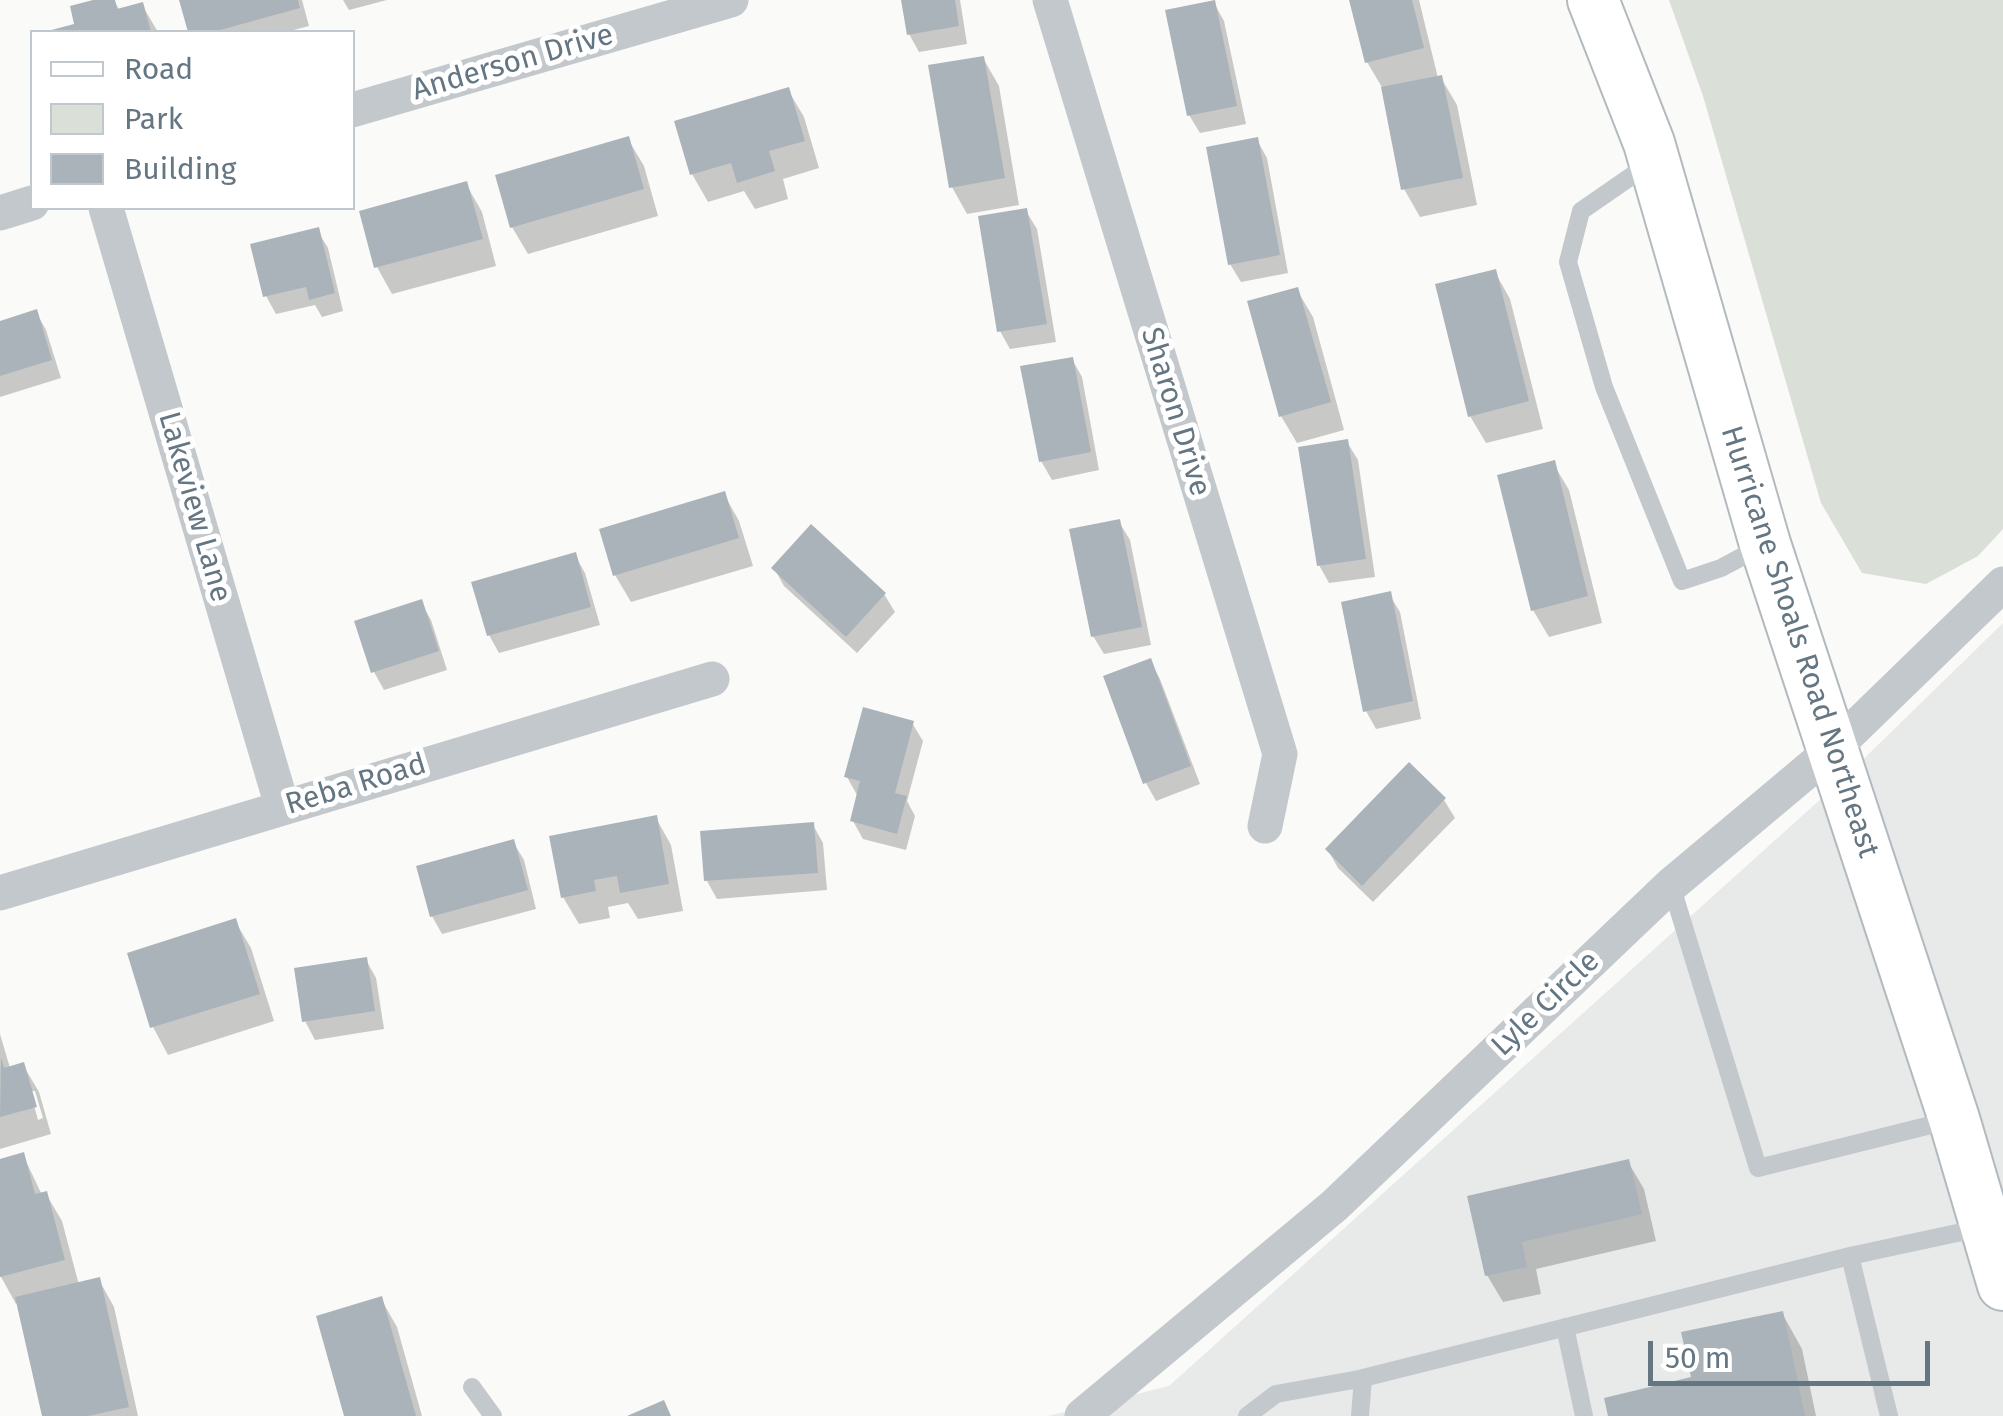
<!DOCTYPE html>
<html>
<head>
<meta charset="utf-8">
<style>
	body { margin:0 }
	#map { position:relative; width:2003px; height:1416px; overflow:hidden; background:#fafaf8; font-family:"Fira Sans",sans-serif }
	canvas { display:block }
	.legend { position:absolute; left:30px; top:30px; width:325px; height:180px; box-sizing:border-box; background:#fff; border:2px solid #c1c8cd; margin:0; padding:12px 18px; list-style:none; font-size:30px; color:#657683 }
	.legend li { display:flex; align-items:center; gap:20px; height:50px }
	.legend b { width:50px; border:2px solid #c1c8cd }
	.scale { position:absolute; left:1648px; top:1341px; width:282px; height:45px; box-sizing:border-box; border:5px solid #657683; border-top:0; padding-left:12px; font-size:30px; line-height:35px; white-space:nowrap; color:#657683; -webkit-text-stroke:8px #fff; paint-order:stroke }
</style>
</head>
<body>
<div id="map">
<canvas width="2003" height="1416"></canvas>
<ul class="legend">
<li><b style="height:12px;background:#fff"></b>Road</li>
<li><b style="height:28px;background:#dadfd7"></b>Park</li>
<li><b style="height:28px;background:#aab3b9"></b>Building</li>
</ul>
<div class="scale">50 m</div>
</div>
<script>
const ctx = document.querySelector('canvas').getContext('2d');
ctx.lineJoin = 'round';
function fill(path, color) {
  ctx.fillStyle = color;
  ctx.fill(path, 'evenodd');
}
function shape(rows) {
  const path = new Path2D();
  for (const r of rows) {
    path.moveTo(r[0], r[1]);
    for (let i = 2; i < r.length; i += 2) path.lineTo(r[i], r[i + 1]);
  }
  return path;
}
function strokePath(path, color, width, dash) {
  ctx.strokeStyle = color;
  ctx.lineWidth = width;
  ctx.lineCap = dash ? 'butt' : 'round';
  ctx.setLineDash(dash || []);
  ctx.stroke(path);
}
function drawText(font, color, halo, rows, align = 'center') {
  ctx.font = font + ' "Fira Sans",sans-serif';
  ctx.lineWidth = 10;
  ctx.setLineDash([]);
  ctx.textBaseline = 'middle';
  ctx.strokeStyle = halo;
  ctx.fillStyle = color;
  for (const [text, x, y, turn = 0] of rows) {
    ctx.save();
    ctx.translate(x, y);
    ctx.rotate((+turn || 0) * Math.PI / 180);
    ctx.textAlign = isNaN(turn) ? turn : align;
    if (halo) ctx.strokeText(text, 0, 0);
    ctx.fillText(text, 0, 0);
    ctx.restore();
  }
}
fill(shape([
	[2003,623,2003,1416,1048,1416,1169,1386,1843,779]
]), '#e8e9e9');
fill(shape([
	[1669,0,2003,0,2003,529,1978,556,1926,584,1862,573,1821,503,1703,96]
]), '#dadfd7');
fill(shape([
	[103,0,114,0,120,11,142,5,158,32,49,32,77,25],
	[181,0,302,0,309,26,286,32,190,32],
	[343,0,387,0,349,10],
	[903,0,960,0,967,44,919,52,909,34],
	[1351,0,1419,0,1438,78,1441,78,1457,105,1477,205,1420,217,1404,189,1383,89,1367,62],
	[1214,3,1224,21,1246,124,1200,133,1189,115],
	[983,58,999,86,1019,205,967,214,952,187],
	[788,90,804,117,819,168,783,179,788,199,755,209,744,191,708,202,692,174,677,123],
	[628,139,644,166,658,216,528,254,512,227],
	[1257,140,1267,158,1288,273,1241,282,1230,264],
	[466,184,482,212,496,266,392,294,377,267],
	[1026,211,1037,229,1056,342,1010,349,1000,331],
	[317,230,328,248,343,311,322,317,315,305,276,314,266,296],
	[1495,272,1510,299,1543,429,1486,443,1470,416],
	[1297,290,1313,317,1344,430,1297,443,1281,416],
	[36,312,46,330,61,378,0,397,0,323],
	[1072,359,1082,377,1099,470,1052,480,1041,461],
	[1347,442,1358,460,1375,577,1329,583,1319,565],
	[1553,463,1569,490,1602,623,1549,637,1533,610],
	[724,494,739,521,753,566,631,602,615,575],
	[1119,522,1130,540,1151,645,1104,654,1093,636],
	[575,555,585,573,600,625,499,653,489,635],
	[774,568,884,594,895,612,857,653,784,586],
	[1389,594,1400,612,1421,719,1376,729,1366,711],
	[421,602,431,620,447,670,384,690,374,672,358,622],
	[1150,661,1160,679,1200,784,1156,801,1146,783],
	[912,723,923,741,907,801,915,816,906,850,863,839,853,821,857,795,847,777],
	[1444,800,1455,818,1373,902,1338,868,1328,850],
	[656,818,671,845,683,911,638,919,628,903,608,907,610,918,579,924,563,897],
	[813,825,823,843,827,890,717,899,707,881],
	[513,842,524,860,536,909,442,934,432,916],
	[235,921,251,948,274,1021,168,1055,153,1027,130,954],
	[366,960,376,978,384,1029,315,1040,305,1021],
	[0,1034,10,1068,23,1065,39,1092,51,1134,0,1149],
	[30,1091,35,1091,43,1118,38,1120],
	[23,1155,42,1195,46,1194,62,1221,79,1285,99,1280,114,1307,138,1416,45,1416,19,1303,16,1304,0,1275,0,1161],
	[1628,1162,1644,1189,1656,1241,1536,1269,1541,1294,1503,1302,1487,1275,1470,1198],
	[381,1299,397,1327,422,1416,346,1416],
	[1782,1313,1802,1349,1816,1416,1611,1416,1694,1379]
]), '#0003');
fill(shape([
	[93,0,115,0,117,9,143,2,151,32,44,32,74,24,70,6],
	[179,0,298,0,300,8,213,32,188,32],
	[901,0,955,0,959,26,907,35],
	[1215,0,1237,106,1187,116,1165,10],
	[1349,0,1412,0,1424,48,1365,63],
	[984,56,1005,178,949,188,928,65],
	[1442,75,1463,178,1401,190,1381,87],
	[789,87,805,141,769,151,775,171,737,183,731,163,690,175,674,121],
	[629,136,644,189,510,228,495,175],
	[1258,137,1280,255,1228,265,1206,147],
	[467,181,483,239,374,268,359,211],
	[1027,208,1047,324,997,332,978,216],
	[319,227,335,293,309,300,306,287,263,297,250,244],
	[1496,269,1529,401,1468,417,1435,284],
	[1298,287,1331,402,1279,417,1247,301],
	[37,309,52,360,0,376,0,321],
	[1073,357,1091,452,1039,462,1020,366],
	[1348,439,1366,559,1317,566,1298,447],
	[1555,460,1588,596,1531,611,1497,475],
	[725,491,739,538,613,576,599,529],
	[1120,519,1142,627,1091,637,1069,529],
	[811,524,886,593,846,637,771,568],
	[576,552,591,607,487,636,471,582],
	[1391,591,1413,701,1363,712,1341,602],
	[422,599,439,651,371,673,354,621],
	[1151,658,1191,766,1143,784,1103,676],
	[863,707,914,721,895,793,907,796,897,834,850,821,860,781,844,777],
	[1409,762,1446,798,1362,886,1325,849],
	[657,815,669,884,620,893,617,876,594,880,596,891,561,898,549,836],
	[814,822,818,873,704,881,700,831],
	[514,839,528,890,430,917,416,866],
	[236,918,260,994,150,1028,127,953],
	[367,957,375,1011,302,1022,294,968],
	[1,1057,4,1068,24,1062,37,1107,0,1117],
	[24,1152,35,1194,47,1191,65,1260,0,1277,0,1159],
	[1629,1159,1642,1214,1522,1242,1527,1267,1485,1276,1467,1196],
	[100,1277,129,1407,88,1416,42,1416,15,1297],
	[382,1296,416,1416,344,1416,316,1316],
	[1783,1311,1805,1416,1608,1416,1604,1398,1691,1377,1681,1332],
	[664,1400,671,1416,627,1416]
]), '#aab3b9');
const secondary = shape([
	[1593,0,1649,143,1765,544,1954,1119,2003,1285]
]);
strokePath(secondary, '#b3babf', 54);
strokePath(shape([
	[1649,164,1581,211,1568,262,1604,387,1682,581,1721,568,1764,545],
	[1671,885,1758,1168,1951,1120],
	[1850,1256,1889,1416],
	[1565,1327,1584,1416],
	[472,1387,493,1416],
	[1247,1416,1276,1394,1359,1379,1850,1256,1985,1227],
	[1360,1416,1363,1378]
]), '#c3c8cc', 18);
strokePath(shape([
	[1050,0,1280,754,1265,826],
	[352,110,731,0],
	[106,208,282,806],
	[0,213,32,203],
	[0,893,712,679],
	[1082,1416,1334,1206,1671,885,1832,750,2003,584]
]), '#c3c8cc', 35);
strokePath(secondary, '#fff', 50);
drawText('30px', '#657683', '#fff', [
	["Anderson Drive",513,63,-16],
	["Sharon Drive",1175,412,73],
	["Lakeview Lane",194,507,74],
	["Hurricane Shoals Road Northeast",1799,642,72],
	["Reba Road",356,785,-17],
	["Lyle Circle",1546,1004,-44]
]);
</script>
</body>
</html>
